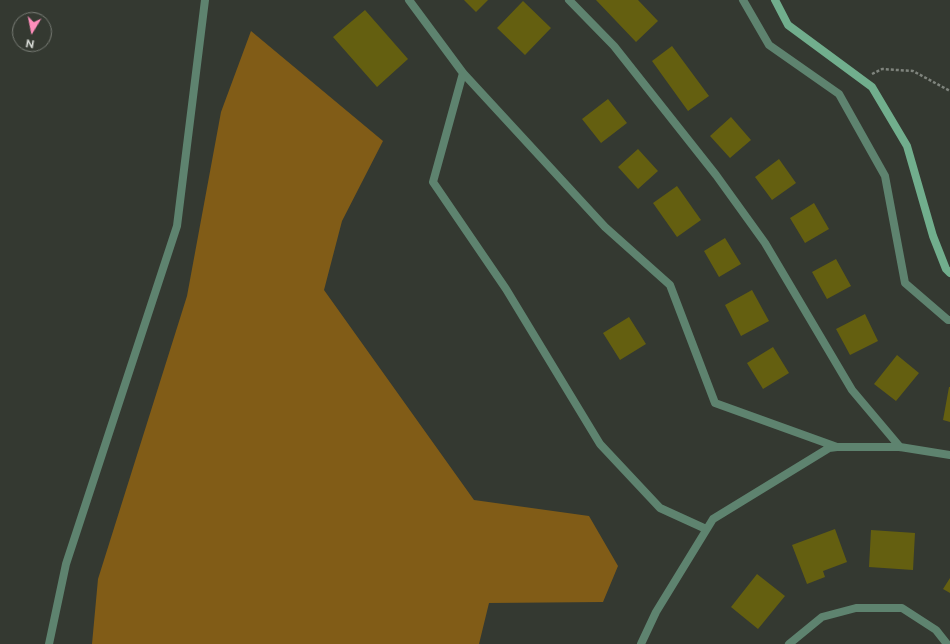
<!DOCTYPE html>
<html>
<head>
<meta charset="utf-8">
<style>
	body { margin:0 }
	#map { position:relative; width:950px; height:644px; overflow:hidden; background:#343931; font-family:Raleway,sans-serif }
	canvas { display:block }
	.north { position:absolute; left:12px; top:12px; width:40px; height:40px; box-sizing:border-box; background:#343931; border:1px solid #787c75; border-radius:50%; rotate:190deg; font-size:11px; font-weight:700; line-height:16px; text-align:center; color:#dde0db }
	.north::after { content:''; display:block; margin:auto; width:14px; height:18px; background:#fe8ebb; clip-path:polygon(50% 0,100% 100%,50% 72%,0 100%) }
</style>
</head>
<body>
<div id="map">
<canvas width="950" height="644"></canvas>
<div class="north">N</div>
</div>
<script>
const ctx = document.querySelector('canvas').getContext('2d');
ctx.lineJoin = 'round';
function fill(path, color) {
  ctx.fillStyle = color;
  ctx.fill(path, 'evenodd');
}
function shape(rows) {
  const path = new Path2D();
  for (const r of rows) {
    path.moveTo(r[0], r[1]);
    for (let i = 2; i < r.length; i += 2) path.lineTo(r[i], r[i + 1]);
  }
  return path;
}
function strokePath(path, color, width, dash) {
  ctx.strokeStyle = color;
  ctx.lineWidth = width;
  ctx.lineCap = dash ? 'butt' : 'round';
  ctx.setLineDash(dash || []);
  ctx.stroke(path);
}
fill(shape([
	[251,31,383,141,342,221,324,290,474,500,589,516,618,566,603,602,489,603,479,644,92,644,98,579,187,296,221,112]
]), '#815c17');
fill(shape([
	[464,0,488,0,476,12],
	[596,0,638,0,658,21,636,42],
	[523,1,551,28,525,55,497,28],
	[365,10,408,59,377,87,333,37],
	[672,46,709,96,688,111,652,61],
	[608,99,627,123,601,143,582,119],
	[731,117,751,140,730,158,710,136],
	[638,149,658,171,638,189,618,167],
	[779,159,796,183,772,200,755,177],
	[677,186,701,220,677,237,653,203],
	[814,203,829,229,805,243,790,218],
	[725,238,741,264,719,277,704,251],
	[836,259,851,286,827,299,812,272],
	[752,290,769,321,741,336,725,305],
	[865,314,878,341,850,355,836,329],
	[629,317,646,344,620,360,603,333],
	[773,347,789,373,763,389,747,363],
	[897,355,919,373,896,401,874,384],
	[949,387,950,387,950,422,943,420],
	[835,529,847,562,823,571,825,577,807,584,792,545],
	[871,530,915,533,913,570,869,567],
	[757,574,785,596,758,629,731,607],
	[950,578,950,593,943,589]
]), '#645f10');
strokePath(shape([
	[872,74,882,69,913,71,950,91]
]), '#7f847d', 2.5, [3, 2]);
strokePath(shape([
	[409,0,463,73,605,227,670,285,715,403,837,447],
	[569,0,614,46,716,175,765,243,852,390,900,447],
	[743,0,769,45,839,94,885,176,905,283,948,320,950,320],
	[463,73,433,182,506,289,600,444,660,508,706,529],
	[49,644,66,564,177,226,205,0],
	[641,644,656,612,713,519,829,448,837,447,900,447,950,455],
	[789,644,822,617,856,608,902,608,936,630,947,644]
]), '#5e836f', 8);
strokePath(shape([
	[775,0,788,25,872,87,907,146,933,236,946,269,950,273]
]), '#71ae8d', 8);
</script>
</body>
</html>
